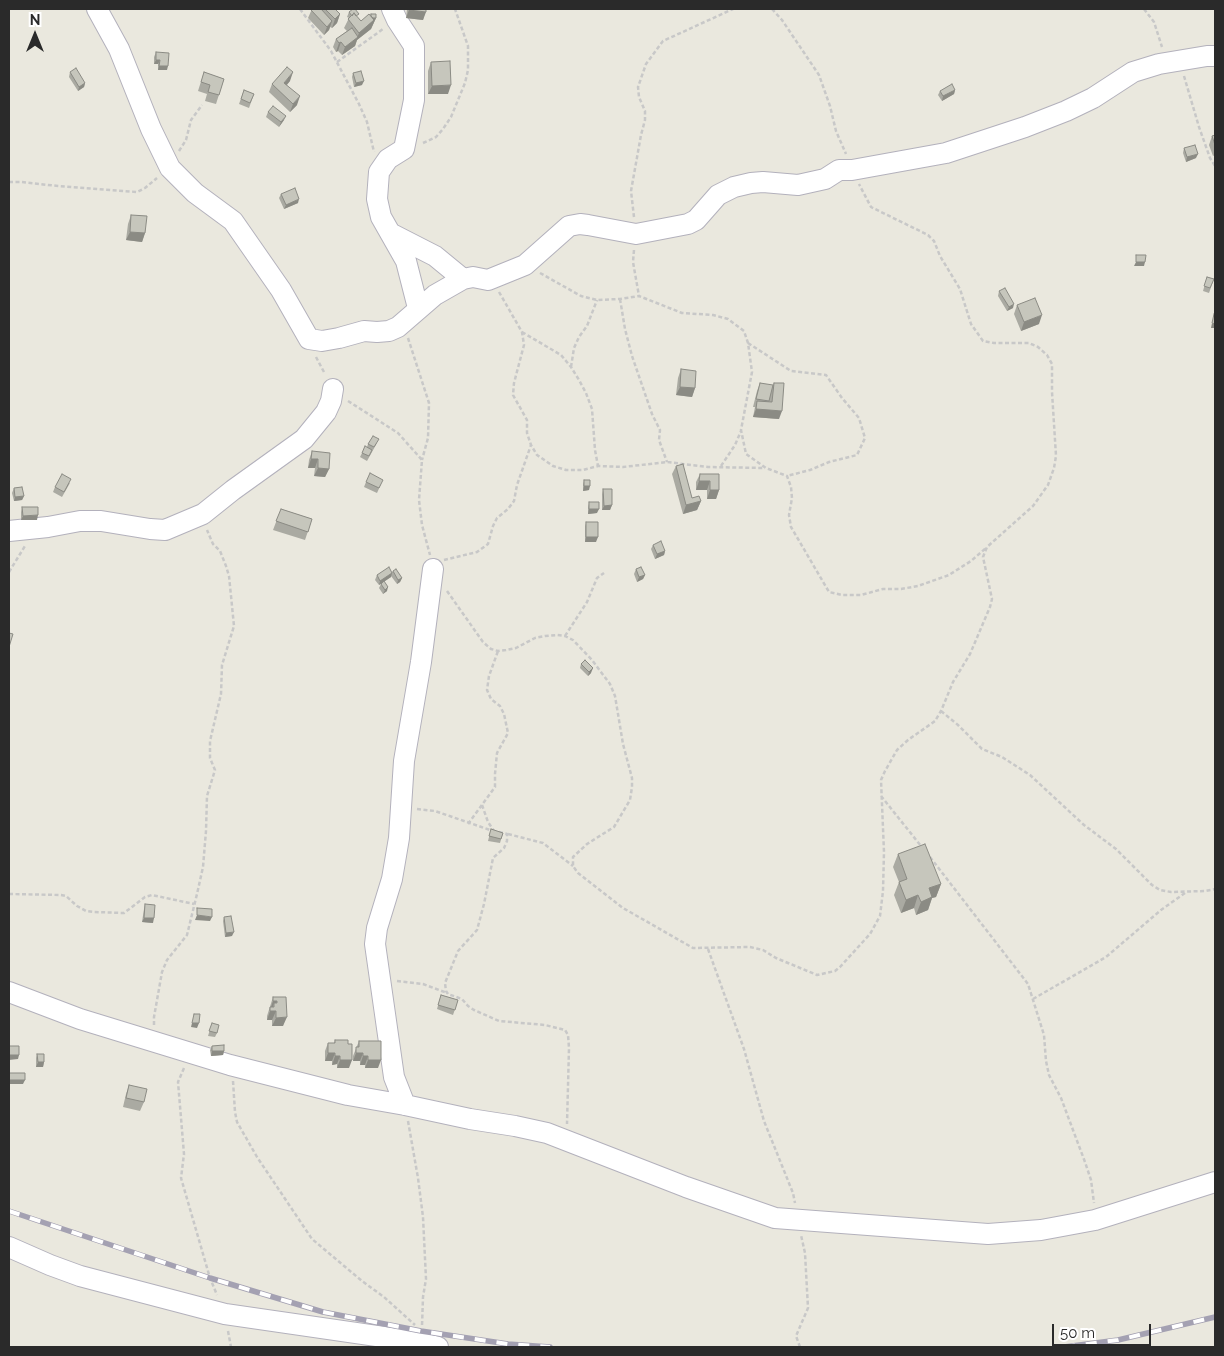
<!DOCTYPE html>
<html>
<head>
<meta charset="utf-8">
<style>
	body { margin:0 }
	#map { position:relative; width:1224px; height:1356px; overflow:hidden; background:#eae8de; font-family:Raleway,sans-serif }
	canvas { display:block }
	.frame { position:absolute; inset:0; border:10px solid #2a2a2a; pointer-events:none }
	.north { position:absolute; left:10px; top:10px; width:50px; height:50px; -webkit-text-stroke:4px #fff; paint-order:stroke; rotate:0deg; font-size:14px; font-weight:700; line-height:20px; text-align:center; color:#2a2a2a }
	.north::after { content:''; display:block; margin:auto; width:18px; height:22px; background:#2a2a2a; clip-path:polygon(50% 0,100% 100%,50% 72%,0 100%) }
	.scale { position:absolute; left:1052px; top:1324px; width:99px; height:22px; box-sizing:border-box; border:2px solid #2a2a2a; border-top:0; padding-left:6px; font-size:15px; line-height:18px; white-space:nowrap; color:#2a2a2a; -webkit-text-stroke:4px #fff; paint-order:stroke }
</style>
</head>
<body>
<div id="map">
<canvas width="1224" height="1356"></canvas>
<div class="frame"></div>
<div class="north">N</div>
<div class="scale">50 m</div>
</div>
<script>
const ctx = document.querySelector('canvas').getContext('2d');
ctx.lineJoin = 'round';
function shape(rows) {
  const path = new Path2D();
  for (const r of rows) {
    path.moveTo(r[0], r[1]);
    for (let i = 2; i < r.length; i += 2) path.lineTo(r[i], r[i + 1]);
  }
  return path;
}
function strokePath(path, color, width, dash) {
  ctx.strokeStyle = color;
  ctx.lineWidth = width;
  ctx.lineCap = dash ? 'butt' : 'round';
  ctx.setLineDash(dash || []);
  ctx.stroke(path);
}
function fill(path, color) {
  ctx.fillStyle = color;
  ctx.fill(path, 'evenodd');
}
const minor = shape([
	[97,9,119,49,151,129,170,168,195,193,233,221,281,290,309,339,322,341,339,338,364,331,377,332,389,331,398,327,435,295,463,279,473,277,488,280,525,265,569,226,580,224,588,225,636,234,688,224,696,220,718,195,734,187,751,183,763,182,798,185,825,179,839,170,852,170,946,153,1025,127,1066,111,1093,98,1133,72,1159,64,1207,56,1215,56],
	[392,9,397,20,414,46,414,100,404,149,388,159,379,172,377,199,381,217,406,261,418,308],
	[392,234,435,256,463,279],
	[9,531,48,527,80,521,101,521,150,529,165,530,203,514,233,490,304,439,326,412,331,401,333,389],
	[9,992,80,1019,230,1065,348,1095,405,1105,470,1119,515,1126,547,1133,686,1187,775,1218,988,1234,1041,1230,1095,1220,1215,1182],
	[405,1105,394,1077,375,944,377,928,392,879,399,838,404,761,421,662,433,569],
	[9,1247,50,1265,80,1276,225,1314,418,1342,438,1347]
]);
strokePath(minor, '#b3b1bc', 22);
strokePath(shape([
	[300,9,331,51,359,104,367,122,374,152],
	[772,9,782,20,819,75,830,106,836,131,846,154],
	[1144,9,1154,22,1162,47],
	[337,62,383,29],
	[1184,76,1199,127,1210,158,1215,166],
	[423,143,436,137,443,129,451,117,465,83,468,70,468,46,455,9],
	[179,151,186,140,191,120,202,105],
	[9,182,21,182,58,186,137,192,145,188,157,178],
	[634,217,631,191,641,135,645,120,645,111,639,97,638,87,646,64,663,41,733,9],
	[634,250,633,262,639,296],
	[540,273,581,296,597,300,620,299,639,296,682,313,713,315,728,319,744,331,748,343,752,372,741,430,746,454,766,468,787,476,791,487,792,498,789,515,791,527,829,592,842,595,861,595,883,589,901,589,918,586,949,575,971,561,986,548],
	[499,292,522,332,524,345,514,383,513,395,527,420,527,433,531,445,537,455,553,466,566,470,583,470,598,466,623,467,667,462,708,467,765,468],
	[620,299,625,329,632,356,652,414,660,430,659,440,667,462],
	[522,332,561,355,571,367,579,380,586,393,592,409,595,450,598,466],
	[408,338,429,403,428,438,422,460],
	[748,343,791,371,826,375,842,398,859,418,865,438,857,455,829,462,810,470,787,476],
	[316,357,325,374],
	[571,367,574,348,579,337,587,326,597,300],
	[348,401,398,433,422,460,419,500,422,525,430,555],
	[721,466,735,445,741,431],
	[444,560,477,552,488,544,493,526,497,518,508,509,514,501,517,485,531,445],
	[9,572,25,546],
	[447,591,483,642,491,649,498,651,506,650,516,648,535,638,545,636,557,635,565,636,573,640,592,660,610,684,615,696,623,744,632,778,632,787,630,800,614,827,587,844,573,857,573,866,578,873,623,908,693,948,750,947,763,950,776,958,817,975,835,971,840,967,870,934,880,916,883,891,884,852,881,780,885,771,897,750,908,740,935,721,941,711,953,682,970,654,990,607,992,599,983,557,987,547,1033,506,1048,485,1054,468,1056,456,1052,392,1052,364,1047,355,1038,347,1029,343,994,343,983,341,971,324,960,289,940,256,934,241,928,235,871,207,859,184],
	[565,636,587,602,597,578,604,573],
	[941,711,958,725,982,749,1002,757,1030,775,1084,825,1116,849,1152,885,1160,890,1171,892,1205,891,1215,889],
	[881,796,921,846],
	[482,805,488,822,494,831],
	[417,809,435,811,493,831],
	[468,824,495,787,495,774,497,753,508,733,504,714,500,706,491,699,487,690,489,676,498,651],
	[499,832,507,834,507,841,504,848,493,858,484,904,477,930,458,951,445,983,446,991,448,994,462,999,468,1006,474,1010,499,1021,545,1025,565,1030,568,1035,569,1048,567,1124],
	[508,834,543,843,573,866],
	[930,857,1028,984,1044,1035,1046,1061,1049,1075,1061,1098,1085,1162,1091,1180,1094,1203],
	[9,894,61,895,66,896,77,906,86,911,94,912,124,913,145,897,152,895,194,904],
	[708,949,744,1049,764,1121,793,1193,795,1203],
	[397,981,423,984,447,993],
	[1033,999,1106,957,1161,910,1185,893],
	[154,1025,154,1017,162,972,167,960,187,935,197,894,203,867,206,831,207,796,215,770,210,758,210,741,221,694,222,665,234,626,229,576,226,566,220,551,213,544,207,530],
	[184,1068,178,1082,184,1154,181,1178,210,1278,217,1295],
	[233,1081,235,1112,237,1122,257,1157,312,1239,362,1281,384,1297,415,1325],
	[408,1121,418,1178,423,1217,426,1279,423,1297,422,1326],
	[228,1331,231,1347],
	[800,1347,796,1336,808,1308,805,1253,801,1235]
]), '#c8c8c8', 2.5, [4, 2.5]);
strokePath(minor, '#fff', 20);
const rail = shape([
	[9,1211,210,1278,323,1312,421,1331,508,1344,550,1347],
	[1064,1347,1118,1340,1215,1317]
]);
strokePath(rail, '#a4a1b2', 5.5);
strokePath(rail, '#fff', 4, [11]);
fill(shape([
	[312,9,332,9,340,14,337,23,332,28,330,27,329,30,324,35,308,18],
	[407,9,426,9,423,20,406,18],
	[349,12,358,18,361,21,370,15,371,14,376,18,371,29,357,40,355,46,342,55,338,51,336,52,333,47,336,39,347,31,344,28,349,18,347,17],
	[156,52,167,70,158,70,158,64,154,64,154,57],
	[431,62,448,94,428,94,428,71],
	[70,72,85,83,84,87,78,91,69,77],
	[204,72,224,79,216,104,205,101,207,94,198,91],
	[353,73,362,85,354,87,352,77],
	[290,81,287,85,297,105,290,112,269,92,272,84],
	[244,90,254,94,249,108,239,104],
	[955,90,954,94,942,101,938,95,940,91],
	[268,112,284,120,279,127,266,117],
	[1215,135,1215,155,1213,156,1209,145,1212,136],
	[1184,148,1196,158,1186,162,1183,153],
	[281,194,298,203,284,209,279,198],
	[131,215,145,233,142,242,126,240,128,224],
	[1207,277,1214,279,1209,293,1203,291],
	[999,291,1013,308,1007,311,998,296],
	[1017,305,1039,324,1021,331,1014,314],
	[681,369,695,388,692,397,676,395,678,378],
	[760,383,772,386,774,383,779,419,753,417,755,407,753,407,757,391],
	[377,443,367,461,360,457,362,453,367,447,368,444],
	[312,451,329,469,325,477,314,476,315,468,308,468,309,460],
	[676,466,692,498,701,501,697,510,683,514,672,474],
	[700,474,719,490,716,499,707,499,707,490,696,490,696,482],
	[584,480,589,490,583,491,583,484],
	[366,482,381,484,377,493,364,487],
	[70,483,62,497,53,492,55,487],
	[14,488,24,496,22,500,14,501,12,493],
	[603,489,612,505,610,510,602,510,602,494],
	[589,502,597,513,588,514,588,507],
	[22,507,37,520,21,520,21,512],
	[281,509,312,519,305,540,273,530],
	[586,522,596,542,585,542,585,526],
	[653,545,665,551,664,555,655,559,651,549],
	[636,569,645,575,643,579,637,582,634,574],
	[393,571,402,578,400,582,397,584,391,576,391,577,379,585,375,580,377,575,392,572],
	[381,584,387,591,383,594,379,588],
	[581,664,591,673,588,676,580,668],
	[491,829,503,833,500,843,488,841],
	[898,854,941,884,936,897,932,898,928,910,916,915,914,908,901,913,894,895,899,882,893,867],
	[145,904,153,923,142,922,144,909],
	[224,917,232,936,225,937,223,921],
	[441,995,458,1000,453,1015,437,1009],
	[273,997,286,997,283,1026,272,1026,272,1020,267,1020,267,1016],
	[212,1023,217,1033,215,1037,208,1036],
	[335,1040,349,1068,337,1068,337,1064,332,1065,332,1061,325,1061,325,1051,328,1043,334,1043],
	[359,1041,378,1068,365,1068,365,1065,360,1065,360,1061,353,1061,353,1056],
	[212,1046,224,1051,223,1055,211,1056,210,1050],
	[37,1054,44,1062,43,1067,36,1067,36,1058],
	[129,1085,144,1102,140,1111,123,1107,126,1094]
]), '#aaaaa2');
fill(shape([
	[409,10,426,12,423,20,406,18],
	[340,14,337,23,332,28,335,19],
	[371,18,376,18,371,29,357,40,355,46,342,55,345,47,357,38,359,33],
	[332,21,329,30,324,35,327,27],
	[341,42,338,51,336,52,339,43],
	[156,60,160,60,158,64,154,64],
	[159,66,168,66,167,70,158,70],
	[293,72,290,81,281,91,284,83],
	[364,81,362,85,354,87,356,83],
	[85,83,84,87,78,91,79,87],
	[451,85,448,94,428,94,432,86],
	[955,90,954,94,942,101,943,96],
	[300,96,297,105,290,112,293,104],
	[286,116,284,120,279,127,281,122],
	[1198,154,1196,158,1186,162,1187,157],
	[299,199,298,203,284,209,286,205],
	[130,232,145,233,142,242,126,240],
	[1136,262,1145,262,1144,266,1134,266],
	[1014,304,1013,308,1007,311,1009,307],
	[1042,315,1039,324,1021,331,1024,322],
	[1212,323,1215,324,1215,328,1211,328],
	[680,387,695,388,692,397,676,395],
	[756,409,782,411,779,419,753,417],
	[311,459,318,459,315,468,308,468],
	[318,468,329,469,325,477,314,476],
	[699,481,710,481,707,490,696,490],
	[584,486,590,486,589,490,583,491],
	[710,490,719,490,716,499,707,499],
	[24,496,22,500,14,501,15,497],
	[701,501,697,510,683,514,686,505],
	[612,505,610,510,602,510,604,506],
	[589,509,599,509,597,513,588,514],
	[38,515,37,520,21,520,23,516],
	[586,537,598,537,596,542,585,542],
	[665,551,664,555,655,559,657,554],
	[392,573,391,577,379,585,380,581],
	[645,575,643,579,637,582,639,577],
	[402,578,400,582,397,584,398,580],
	[388,587,387,591,383,594,385,590],
	[593,668,591,673,588,676,589,672],
	[941,884,936,897,932,898,928,910,916,915,921,902,929,888],
	[918,895,914,908,901,913,906,900],
	[197,915,212,917,210,921,195,920],
	[144,918,154,918,153,923,142,922],
	[234,932,232,936,225,937,226,933],
	[273,1001,277,1001,274,1007,274,1003,272,1010,270,1010],
	[270,1011,276,1011,272,1020,267,1020],
	[287,1017,283,1026,272,1026,276,1018],
	[192,1023,199,1023,197,1028,191,1027],
	[212,1051,224,1051,223,1055,211,1056],
	[328,1053,335,1053,332,1061,325,1061],
	[356,1053,363,1053,360,1061,353,1061],
	[9,1055,19,1055,18,1059,9,1060],
	[335,1056,340,1056,337,1064,332,1065],
	[363,1056,368,1056,365,1065,360,1065],
	[340,1060,352,1060,349,1068,337,1068],
	[368,1060,381,1060,378,1068,365,1068],
	[38,1062,44,1062,43,1067,36,1067],
	[9,1080,25,1080,23,1084,9,1084]
]), '#8b8b84');
const building = shape([
	[312,9,321,9,332,21,327,27,311,10,312,9],
	[325,9,335,9,340,14,335,19,325,9],
	[353,9,355,9,359,14,356,16,354,13,352,16,349,12,353,9],
	[409,9,426,9,426,12,409,10,409,9],
	[354,13,361,21,369,14,374,20,359,33,348,19,354,13],
	[371,14,376,14,376,18,373,18,371,16,371,14],
	[352,28,358,37,345,47,341,42,339,43,336,39,352,28],
	[156,52,169,53,168,66,159,66,160,60,156,60,156,52],
	[450,61,451,85,432,86,431,62,450,61],
	[287,67,293,72,284,83,300,96,293,104,272,84,287,67],
	[76,68,85,83,79,87,70,72,76,68],
	[361,71,364,81,356,83,353,73,361,71],
	[204,72,224,79,219,95,208,92,210,85,201,82,204,72],
	[952,84,955,90,943,96,940,91,952,84],
	[244,90,254,94,250,103,241,99,244,90],
	[273,106,286,116,281,122,268,112,273,106],
	[1215,135,1215,145,1212,136,1215,135],
	[1195,145,1198,154,1187,157,1184,148,1195,145],
	[295,188,299,199,286,205,281,194,295,188],
	[131,215,147,216,145,233,130,232,131,215],
	[1136,255,1146,255,1145,262,1136,262,1136,255],
	[1207,277,1214,279,1210,288,1204,286,1207,277],
	[1005,288,1014,304,1009,307,999,291,1005,288],
	[1035,298,1042,315,1024,322,1017,305,1035,298],
	[1214,314,1215,315,1215,324,1212,323,1214,314],
	[681,369,696,371,695,388,680,387,681,369],
	[760,383,773,385,769,401,756,399,760,383],
	[774,383,784,383,782,411,756,409,757,401,772,402,774,383],
	[373,436,379,439,374,447,368,444,373,436],
	[365,446,372,450,369,456,362,453,365,446],
	[312,451,330,453,329,469,318,468,318,459,311,459,312,451],
	[683,464,692,498,699,496,701,501,686,505,676,466,683,464],
	[370,473,383,480,379,488,366,482,370,473],
	[62,474,71,479,64,492,55,487,62,474],
	[700,474,719,474,719,490,710,490,710,481,699,481,700,474],
	[584,480,590,480,590,486,584,486,584,480],
	[22,487,24,496,15,497,14,488,22,487],
	[603,489,612,489,612,505,604,506,603,489],
	[589,502,599,502,599,509,589,509,589,502],
	[22,507,38,507,38,515,23,516,22,507],
	[281,509,312,519,308,532,276,521,281,509],
	[586,522,598,522,598,537,586,537,586,522],
	[661,541,665,551,657,554,653,545,661,541],
	[389,567,392,573,380,581,377,575,389,567],
	[641,567,645,575,639,577,636,569,641,567],
	[396,569,402,578,398,580,393,571,396,569],
	[384,581,388,587,385,590,381,584,384,581],
	[9,633,13,634,9,647,9,633],
	[585,660,593,668,589,672,581,664,585,660],
	[491,829,503,833,501,839,489,836,491,829],
	[925,844,941,884,929,888,932,897,921,902,918,895,906,900,899,882,907,879,898,854,925,844],
	[145,904,155,905,154,918,144,918,145,904],
	[197,908,212,909,212,917,197,915,197,908],
	[231,916,234,932,226,933,224,917,231,916],
	[441,995,458,1000,455,1010,438,1005,441,995],
	[273,997,286,997,287,1017,276,1018,276,1011,270,1011,270,1007,274,1007,274,1003,277,1003,277,1001,273,1001,273,997],
	[194,1014,200,1014,199,1023,192,1023,194,1014],
	[212,1023,219,1025,217,1033,209,1031,212,1023],
	[335,1040,348,1040,348,1044,352,1044,352,1060,340,1060,340,1056,335,1056,335,1053,328,1053,328,1043,335,1043,335,1040],
	[359,1041,381,1041,381,1060,368,1060,368,1056,363,1056,363,1053,356,1053,356,1047,359,1047,359,1041],
	[224,1045,224,1051,212,1051,212,1046,224,1045],
	[9,1046,19,1046,19,1055,9,1055,9,1046],
	[37,1054,44,1054,44,1062,38,1062,37,1054],
	[9,1073,25,1073,25,1080,9,1080,9,1073],
	[129,1085,147,1089,144,1102,126,1098,129,1085]
]);
fill(building, '#c6c6bc');
strokePath(building, '#8b8b84', 1);
</script>
</body>
</html>
